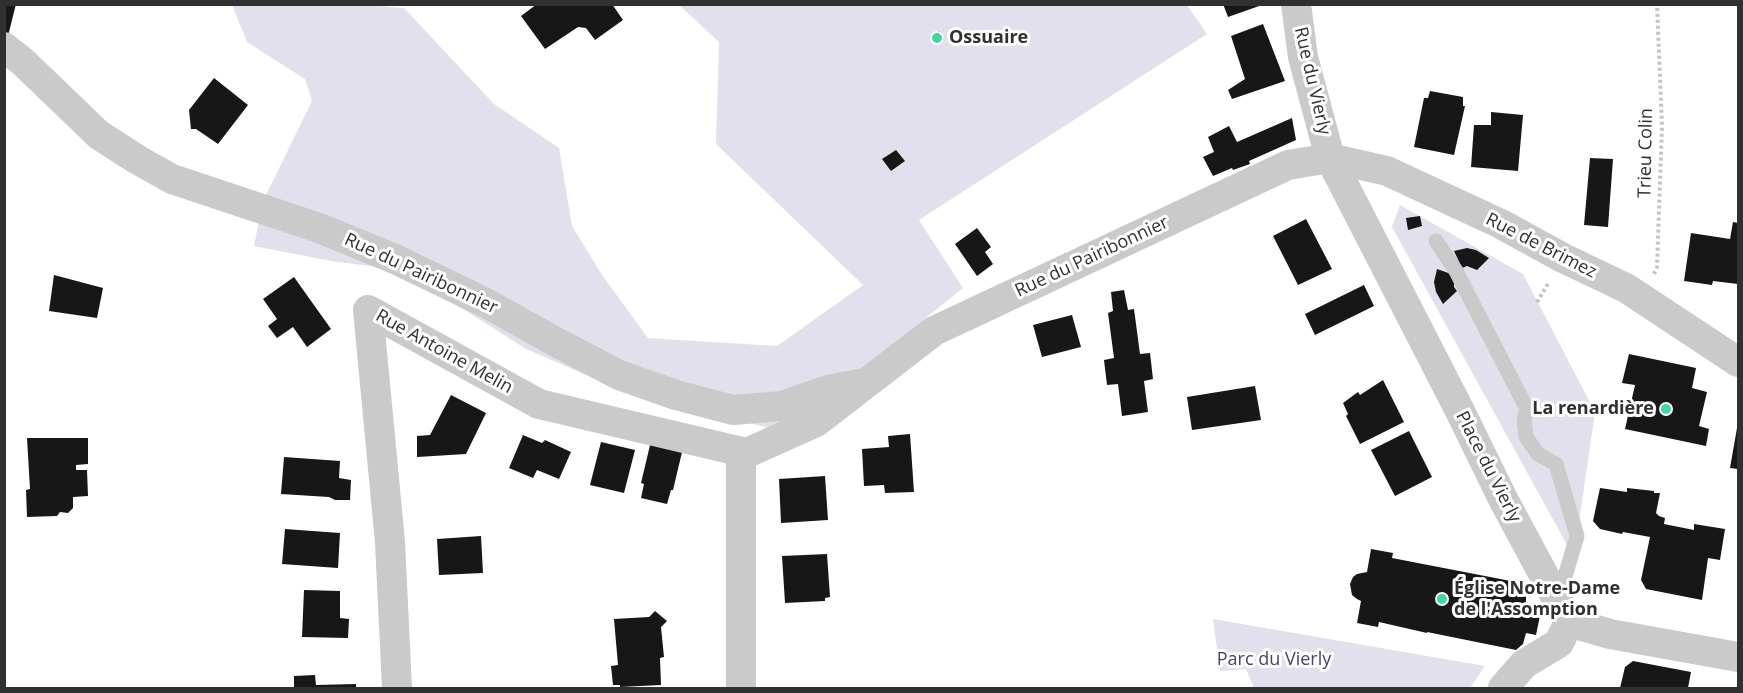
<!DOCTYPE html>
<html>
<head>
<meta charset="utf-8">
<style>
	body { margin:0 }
	#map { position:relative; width:1743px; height:693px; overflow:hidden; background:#fff; font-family:"Open Sans",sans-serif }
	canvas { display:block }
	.frame { position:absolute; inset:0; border:6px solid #303030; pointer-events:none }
</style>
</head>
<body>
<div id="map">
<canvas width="1743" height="693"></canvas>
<div class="frame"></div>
</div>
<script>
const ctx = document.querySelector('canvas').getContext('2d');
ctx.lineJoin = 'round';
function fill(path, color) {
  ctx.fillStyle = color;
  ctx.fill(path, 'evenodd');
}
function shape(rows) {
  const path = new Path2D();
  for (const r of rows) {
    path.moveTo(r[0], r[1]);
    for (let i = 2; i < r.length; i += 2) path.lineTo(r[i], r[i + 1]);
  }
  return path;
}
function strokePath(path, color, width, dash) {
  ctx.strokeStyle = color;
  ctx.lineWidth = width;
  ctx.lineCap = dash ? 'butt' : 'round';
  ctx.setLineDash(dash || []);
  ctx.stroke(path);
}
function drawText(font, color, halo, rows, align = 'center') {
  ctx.font = font + ' "Open Sans",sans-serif';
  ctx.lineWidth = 6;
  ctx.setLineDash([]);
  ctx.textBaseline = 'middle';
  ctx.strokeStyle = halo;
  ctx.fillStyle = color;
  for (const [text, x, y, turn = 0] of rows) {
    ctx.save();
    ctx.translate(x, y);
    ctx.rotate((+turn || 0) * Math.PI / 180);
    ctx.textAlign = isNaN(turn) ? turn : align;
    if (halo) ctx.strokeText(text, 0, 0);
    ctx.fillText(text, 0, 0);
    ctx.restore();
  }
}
fill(shape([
	[352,4,404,8,494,104,559,148,572,226,602,275,648,338,777,346,863,285,716,144,719,42,679,5,1187,5,1207,34,919,220,963,288,785,431,688,410,612,386,526,349,463,309,394,269,331,261,254,246,263,201,312,101,305,79,247,42,232,5],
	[1400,205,1523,274,1595,412,1577,536,1572,554,1392,227],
	[1213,619,1485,666,1470,688,1254,688,1246,669,1220,671]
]), '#e2e0ec');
fill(shape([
	[4,4,16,4,8,36,4,35],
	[537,4,612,4,623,20,595,40,586,28,578,27,545,49,521,16],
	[1223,4,1262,4,1262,5,1228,17],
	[1263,24,1285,81,1232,99,1228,90,1245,79,1231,36],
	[939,31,944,39,936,44,930,37],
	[214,78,248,105,218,144,196,129,191,129,189,110],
	[1430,91,1463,97,1463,106,1465,106,1454,155,1414,147,1424,98,1428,98],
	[1491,112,1523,115,1518,171,1471,167,1474,125,1491,125],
	[1292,118,1296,140,1249,161,1250,164,1233,170,1232,168,1213,176,1203,157,1214,152,1208,137,1229,126,1237,142],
	[896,150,905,161,891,171,882,159],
	[1590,158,1613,159,1608,227,1584,225],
	[1420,216,1422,226,1408,230,1406,218],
	[1306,219,1332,269,1298,285,1273,236],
	[1733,222,1738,223,1738,284,1713,281,1712,285,1684,281,1691,233,1730,239],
	[977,228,991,247,985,252,993,264,977,276,955,244],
	[1467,248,1476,250,1489,258,1477,270,1467,266,1462,268,1454,251],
	[1437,269,1454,275,1454,287,1457,291,1443,304,1436,292,1434,282],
	[54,275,103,288,97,318,49,311],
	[294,277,331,329,307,347,293,327,277,338,268,326,277,319,263,299],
	[1364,285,1374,306,1315,335,1305,314],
	[1124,290,1128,310,1134,309,1140,354,1150,353,1153,379,1144,381,1148,412,1122,416,1118,384,1107,385,1104,360,1114,358,1108,313,1113,311,1111,292],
	[1072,315,1081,347,1042,357,1033,325],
	[1629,354,1696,368,1692,388,1707,392,1699,426,1709,429,1706,446,1625,429,1635,385,1622,383],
	[1383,380,1404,422,1360,444,1346,416,1348,414,1343,403,1358,392,1360,395],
	[1255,386,1261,420,1192,430,1187,397],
	[451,395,486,413,466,454,417,457,417,436,430,435],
	[1737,428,1738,428,1738,469,1730,468],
	[1409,431,1432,477,1395,496,1371,450],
	[910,434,914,492,885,493,884,485,864,486,862,449,889,447,888,436],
	[523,435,542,443,545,440,571,452,559,479,537,470,533,478,509,468],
	[27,438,88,438,88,464,76,465,76,470,87,470,88,496,73,497,73,508,68,513,60,512,57,516,27,517,26,490,30,489],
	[651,441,683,448,673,490,671,490,667,504,641,498,644,484,641,483],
	[601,442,635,450,624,493,590,485],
	[284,457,340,461,339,478,351,480,350,500,335,500,329,497,281,494],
	[825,476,828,520,781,523,779,479],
	[1600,488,1627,492,1627,488,1654,491,1654,493,1660,493,1656,513,1659,516,1665,518,1664,524,1694,530,1694,524,1725,529,1720,560,1708,558,1702,600,1646,589,1641,580,1650,537,1623,532,1622,534,1600,529,1593,521],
	[285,529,340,533,338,568,282,564],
	[481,536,483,573,439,575,437,539],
	[1371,549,1393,553,1392,558,1521,583,1519,594,1526,597,1526,603,1542,606,1536,635,1526,633,1523,644,1516,650,1427,632,1427,633,1379,622,1378,627,1357,623,1361,601,1357,599,1352,595,1350,584,1353,577,1357,574,1367,572],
	[827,554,830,597,825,598,825,601,785,603,782,556],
	[304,590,340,591,340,618,349,619,348,638,302,637],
	[655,611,667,621,661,627,664,657,660,658,661,685,620,687,620,685,613,685,611,666,618,665,614,619,649,617],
	[1633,661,1691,672,1688,688,1620,688,1625,667],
	[315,675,316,685,356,684,356,688,294,688,294,676]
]), '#171717');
strokePath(shape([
	[1654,274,1657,267,1662,126,1657,4],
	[1537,302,1549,282]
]), '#c4c4c4', 4, [3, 3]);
strokePath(shape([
	[1436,241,1456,271,1527,409,1524,420,1526,437,1538,454,1556,464,1577,536,1558,600]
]), '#cacaca', 15);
strokePath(shape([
	[1296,4,1303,57,1330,158,1461,413,1503,499,1569,622,1610,634,1738,657],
	[4,47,23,62,99,135,138,160,172,179,319,228,395,259,486,303,554,341,619,375,676,395,733,410,782,406,828,390,859,384],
	[741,452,741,688],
	[397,688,390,542,368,310,539,404,747,453,816,422,934,331,1288,165,1330,158,1387,171,1501,224,1563,258,1626,288,1738,362],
	[1503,688,1524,664,1559,643,1569,622]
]), '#cacaca', 30);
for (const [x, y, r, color] of [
	[937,38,6,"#45d5a0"],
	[1666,409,6,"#45d5a0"],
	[1442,599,6,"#45d5a0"]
]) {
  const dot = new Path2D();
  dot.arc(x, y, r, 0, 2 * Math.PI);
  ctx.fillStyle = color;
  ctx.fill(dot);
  strokePath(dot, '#fff', 2);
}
drawText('bold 18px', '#303030', '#fff', [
	["Ossuaire",949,38],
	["La renardière",1654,409,"right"],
	["Église Notre-Dame",1454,589],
	["de l'Assomption",1454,610]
], 'left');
drawText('18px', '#303030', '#fff', [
	["Rue du Vierly",1312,81,77],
	["Trieu Colin",1646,153,-89],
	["Rue de Brimez",1541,246,27],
	["Rue du Pairibonnier",1092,257,-25],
	["Rue du Pairibonnier",421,274,25],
	["Rue Antoine Melin",444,352,29],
	["Place du Vierly",1488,467,63]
]);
drawText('18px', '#4b4168', '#fff', [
	["Parc du Vierly",1274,660]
]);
</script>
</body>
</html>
